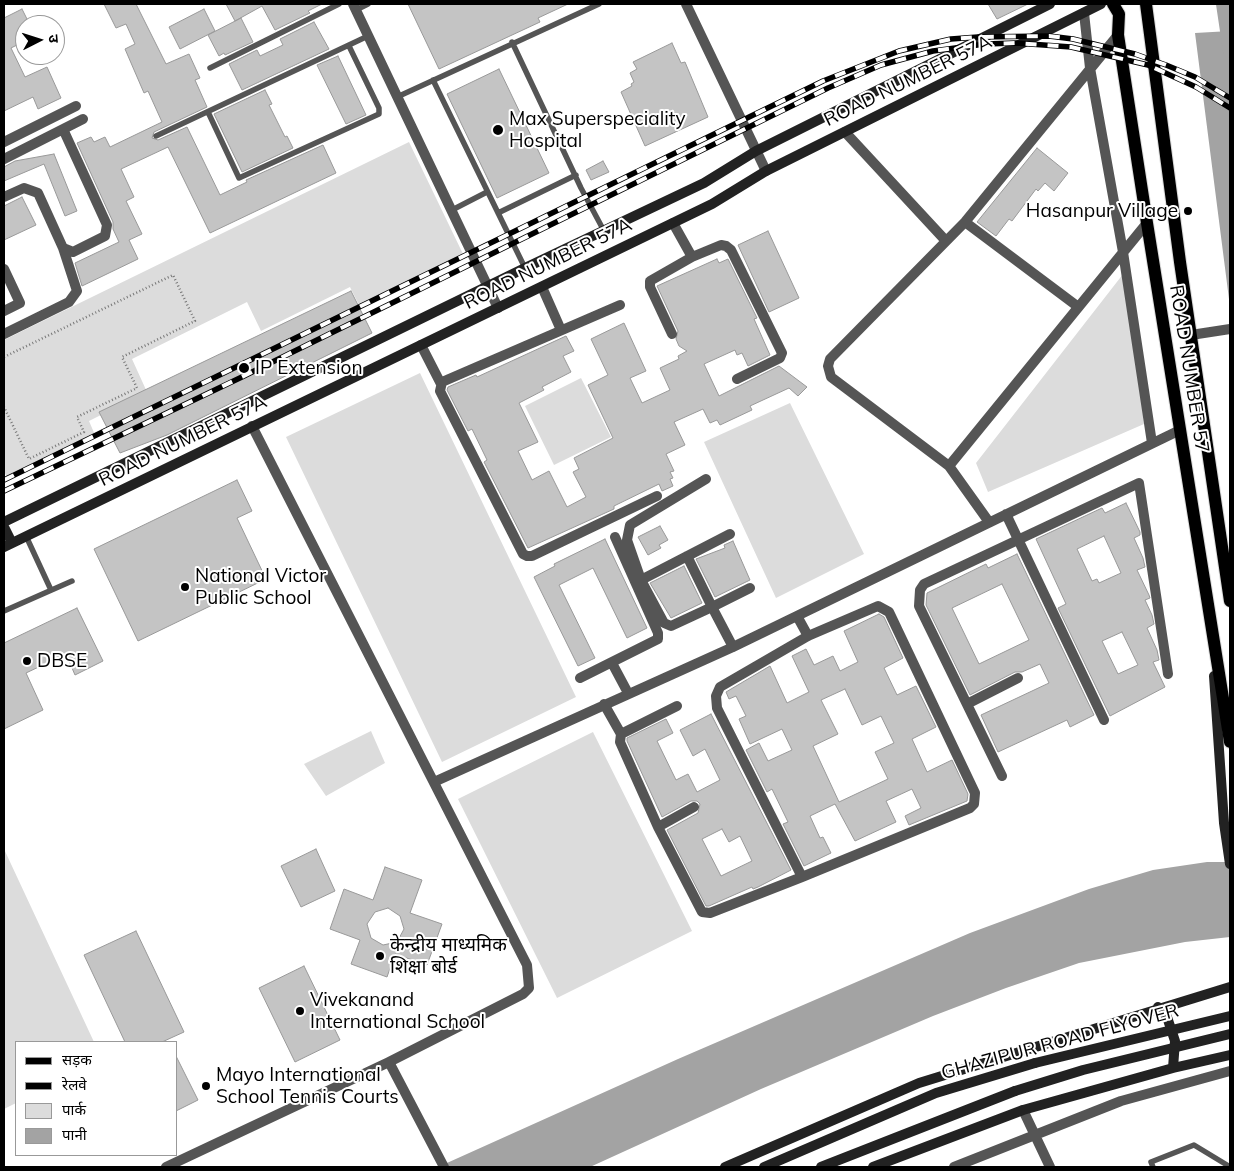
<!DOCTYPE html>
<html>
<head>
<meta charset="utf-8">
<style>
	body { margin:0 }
	#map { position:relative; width:1234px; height:1171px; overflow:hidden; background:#fff; font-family:Mulish,"Noto Sans Devanagari",sans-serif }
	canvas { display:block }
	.frame { position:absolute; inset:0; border:5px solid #000; pointer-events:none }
	.legend { position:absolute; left:15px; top:1041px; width:162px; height:115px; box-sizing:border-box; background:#fff; border:1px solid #999; margin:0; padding:6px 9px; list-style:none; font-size:15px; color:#000 }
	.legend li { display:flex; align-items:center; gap:10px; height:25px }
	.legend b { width:25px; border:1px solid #999 }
	.north { position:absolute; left:15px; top:15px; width:50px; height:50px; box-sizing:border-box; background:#fff; border:1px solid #999; border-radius:50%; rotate:85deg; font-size:14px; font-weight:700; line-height:20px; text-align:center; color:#000 }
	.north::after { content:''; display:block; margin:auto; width:18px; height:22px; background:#000; clip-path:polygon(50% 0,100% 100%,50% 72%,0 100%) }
</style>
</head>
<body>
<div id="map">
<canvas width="1234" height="1171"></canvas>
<div class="frame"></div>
<ul class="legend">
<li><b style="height:6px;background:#000"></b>सड़क</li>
<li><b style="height:6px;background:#000"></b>रेलवे</li>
<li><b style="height:14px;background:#dcdcdc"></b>पार्क</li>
<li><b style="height:14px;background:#a3a3a3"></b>पानी</li>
</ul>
<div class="north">उ</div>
</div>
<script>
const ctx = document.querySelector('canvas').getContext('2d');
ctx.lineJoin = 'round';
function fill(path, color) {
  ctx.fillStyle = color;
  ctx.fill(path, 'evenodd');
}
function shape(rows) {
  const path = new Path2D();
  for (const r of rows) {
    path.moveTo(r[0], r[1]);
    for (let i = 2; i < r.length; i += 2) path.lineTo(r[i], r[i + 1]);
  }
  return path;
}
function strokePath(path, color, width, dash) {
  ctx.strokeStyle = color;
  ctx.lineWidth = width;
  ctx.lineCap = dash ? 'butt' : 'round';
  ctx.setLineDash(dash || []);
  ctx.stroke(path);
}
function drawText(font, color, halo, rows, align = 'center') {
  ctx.font = font + ' Mulish,"Noto Sans Devanagari",sans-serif';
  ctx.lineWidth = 4;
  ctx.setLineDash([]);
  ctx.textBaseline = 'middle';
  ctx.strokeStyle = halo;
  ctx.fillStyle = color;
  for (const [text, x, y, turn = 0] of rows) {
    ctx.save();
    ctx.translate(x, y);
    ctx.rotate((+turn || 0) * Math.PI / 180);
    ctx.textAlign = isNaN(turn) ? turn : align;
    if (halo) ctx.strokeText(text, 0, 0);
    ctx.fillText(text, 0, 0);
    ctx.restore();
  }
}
fill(shape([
	[409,142,463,254,359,305,350,287,261,331,247,302,132,359,147,392,89,421,95,435,7,478,4,471,4,340],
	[1127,269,1144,424,988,492,976,463],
	[420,373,576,697,442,762,286,437],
	[581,378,611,437,554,465,525,406],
	[790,403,864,554,776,598,704,442],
	[371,731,385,763,326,796,304,764],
	[593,732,692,931,557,998,458,799],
	[4,849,94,1042,16,1042,16,1103,4,1109]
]), '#dcdcdc');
fill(shape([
	[1230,31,1230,307,1195,33],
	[1207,862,1230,862,1230,937,1185,942,1079,963,1006,988,933,1016,761,1089,590,1167,438,1167,678,1059,970,933,1089,889,1153,870]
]), '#a3a3a3');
strokePath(shape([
	[1223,4,1230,51]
]), '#a3a3a3', 14);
const building = shape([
	[104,4,136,4,166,64,189,54,200,78,195,80,207,107,154,132,152,138,158,140,187,127,220,195,247,182,246,180,323,145,336,173,210,233,168,147,121,169,134,197,126,201,142,234,129,240,138,259,82,286,75,263,119,242,113,229,113,222,77,143,91,137,94,142,105,137,110,147,162,122,148,91,144,93,125,49,135,44,126,24,116,28,104,4],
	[226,4,322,4,308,11,310,13,275,30,262,6,235,21,226,4],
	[408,4,568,4,538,18,540,22,439,69,408,4],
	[988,4,1028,4,997,19,988,4],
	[22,9,30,25,25,25,25,41,11,48,25,77,47,67,61,98,38,109,33,97,4,111,4,18,22,9],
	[204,9,215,31,180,49,169,27,204,9],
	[241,18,253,42,225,55,224,53,219,56,208,35,241,18],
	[314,22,329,49,242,90,229,64,257,50,260,56,283,45,280,39,314,22],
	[672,43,681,63,685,62,708,117,645,146,621,92,632,86,631,84,634,82,630,73,637,69,633,62,672,43],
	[338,56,366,115,346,124,317,65,338,56],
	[499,69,549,173,497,198,447,94,499,69],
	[265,90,272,104,269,105,285,137,287,136,293,148,242,172,214,114,265,90],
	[1037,148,1068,173,1054,191,1045,183,1038,191,1036,189,1012,221,1009,219,996,236,977,222,1037,148],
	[54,154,77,211,65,216,44,164,4,181,4,167,15,161,54,154],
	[603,161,609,172,591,180,586,170,603,161],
	[22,197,36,225,4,240,4,206,22,197],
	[768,231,799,298,769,312,738,245,768,231],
	[717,259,719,263,728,259,757,318,754,319,770,355,748,366,742,353,737,355,735,350,704,364,719,396,779,366,807,387,798,396,789,388,750,406,752,410,720,425,717,420,710,423,703,409,674,422,685,445,666,454,674,471,670,472,673,478,670,479,673,486,662,491,659,484,614,506,614,509,528,548,484,462,487,460,472,429,468,431,447,390,448,387,476,375,477,377,566,336,574,351,563,356,571,372,542,387,544,390,519,403,538,442,518,451,532,480,549,471,567,507,586,497,573,472,579,469,574,458,613,438,588,385,608,375,591,339,624,323,646,371,630,378,642,403,670,390,660,368,679,359,678,356,687,351,679,346,676,339,678,331,657,286,717,259],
	[351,291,372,333,167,435,120,453,99,412,351,291],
	[237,480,252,511,237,518,266,579,138,641,94,549,237,480],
	[1126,503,1140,532,1140,535,1134,538,1143,558,1145,567,1137,570,1149,595,1150,598,1145,600,1152,615,1154,624,1147,628,1157,650,1159,660,1153,662,1165,687,1110,716,1058,608,1066,604,1036,539,1102,508,1105,513,1126,503],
	[1104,536,1121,573,1099,583,1097,579,1092,581,1077,549,1104,536],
	[1122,632,1138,665,1118,674,1102,641,1122,632],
	[660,526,668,540,659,545,661,548,648,555,638,537,660,526],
	[605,539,647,628,627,638,593,568,559,585,595,658,578,666,534,577,555,566,554,564,605,539],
	[733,541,750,580,715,597,696,559,725,548,724,545,733,541],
	[1017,554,1094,715,1070,727,1067,720,998,752,981,715,1049,683,1040,664,1022,672,1015,672,970,695,926,605,927,593,986,564,988,568,1017,554],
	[1002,584,1029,640,979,664,952,608,1002,584],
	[684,566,702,603,671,618,650,583,684,566],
	[77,608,103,661,75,675,66,654,26,673,43,710,4,729,4,643,77,608],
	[879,614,884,617,903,658,884,668,897,695,916,686,936,727,912,739,927,772,952,760,968,794,967,801,909,825,905,816,921,808,912,789,886,801,896,822,855,841,835,804,810,816,820,838,823,837,831,853,804,866,783,824,788,822,772,789,767,792,746,750,759,743,768,761,792,750,782,729,750,744,739,719,746,716,736,696,729,699,726,692,770,666,787,703,809,692,792,656,806,649,814,665,833,656,840,671,858,662,844,631,879,614],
	[845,689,862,725,881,716,894,743,875,752,888,779,839,802,813,746,838,734,821,700,845,689],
	[711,714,791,870,758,887,753,889,752,887,709,906,706,906,667,830,698,813,700,804,697,801,691,801,662,817,627,741,627,738,666,719,673,733,657,741,676,780,688,774,697,792,720,780,705,749,693,756,680,730,711,714],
	[722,829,729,842,740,836,752,861,721,876,702,839,722,829],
	[316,849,335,891,301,907,281,866,316,849],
	[385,867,422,880,410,913,442,924,427,965,395,954,387,977,351,964,360,940,330,929,344,889,373,900,385,867],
	[388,908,400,916,404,929,397,942,383,945,371,938,367,924,375,912,388,908],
	[136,931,184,1032,162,1042,125,1042,84,955,136,931],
	[304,966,340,1040,295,1062,259,988,304,966],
	[176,1056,198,1100,176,1111,176,1056]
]);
fill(building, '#c4c4c4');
strokePath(building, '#999', 1);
const primary = shape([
	[1113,4,1119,14,1118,35,1147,223,1230,742],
	[1146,4,1180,262,1230,601]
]);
strokePath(primary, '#dbdbdb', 14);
strokePath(shape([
	[4,357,173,275,195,321,122,357,137,388,77,417,84,432,29,459,4,407]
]), '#777', 2.5, [1, 2.5]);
strokePath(shape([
	[356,10,368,4],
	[512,42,581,188,604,231],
	[210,68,339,4],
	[433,80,525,268],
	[397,97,599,4],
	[208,112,239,178,379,114,379,108,349,46],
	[156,136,368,36],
	[452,210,487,192],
	[498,213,576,175],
	[26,536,51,590],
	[4,611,72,581],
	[1153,1167,1151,1162,1194,1145,1227,1165,1226,1167]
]), '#555', 5.5);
strokePath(shape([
	[353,4,498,308],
	[686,4,766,171],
	[1084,13,1090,68,1123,252,1152,443],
	[1118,35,965,222,830,359,828,366,831,377,949,466,1147,223],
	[845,132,946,241],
	[4,142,76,106],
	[4,159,83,119],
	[4,197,24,188,38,193,63,248,73,252,105,236,107,225,63,129],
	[965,222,1077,306],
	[673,223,692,257],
	[4,269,20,303,4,311],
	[542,287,561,330],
	[620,305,442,382,440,391,523,554,527,556,532,556,657,496],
	[4,334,69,302,77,291,63,248],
	[672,334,650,287,650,281,692,257,721,245,726,246,731,250,782,353,780,358,737,379],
	[1191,335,1230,329],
	[421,345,441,384],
	[949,466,989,522],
	[706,479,630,525,627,540,641,580,664,623,671,626,712,607,733,647],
	[1006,514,1104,720],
	[687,556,712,607,750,588],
	[641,580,730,534],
	[797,616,808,636],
	[612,663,628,693],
	[580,678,658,639,658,633,615,537],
	[604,704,621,734],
	[967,704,1018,678],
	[677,706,621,734,620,742,658,827,702,912,710,913,802,877,970,808,974,804,975,793,889,612,878,606,808,636,720,687,716,696,717,708,802,877],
	[1002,776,919,606,920,590,924,584,1139,483,1168,674],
	[434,782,733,647,1180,430],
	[658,827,694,807],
	[389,1062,444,1167],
	[1023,1110,1050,1167],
	[166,1167,389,1062,523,994,529,988,527,965,252,426],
	[954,1167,1121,1101,1230,1071]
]), '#555', 10);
strokePath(shape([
	[4,522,525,268,704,183,756,151,1050,4],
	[4,527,12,543],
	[4,547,712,204,766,171,1101,4],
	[1214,676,1224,823,1230,864],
	[1158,1007,1167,1017,1175,1041,1173,1068],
	[725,1167,919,1083,1230,987],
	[764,1167,936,1093,1035,1063],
	[821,1167,1015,1091],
	[873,1167,1023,1110,1173,1068,1230,1055]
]), '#222', 10);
strokePath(primary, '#000', 12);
const rail = shape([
	[4,480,823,81,899,51,951,39,978,37,1049,36,1073,39,1135,54,1166,65,1195,77,1230,98],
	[4,491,244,376,828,88,881,65,933,51,985,44,1016,43,1071,47,1148,65,1196,87,1230,108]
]);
strokePath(rail, '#000', 5.5);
strokePath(rail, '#fff', 4, [11]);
strokePath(shape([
	[1035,1063,1230,1016],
	[1015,1091,1083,1070,1230,1034]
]), '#222', 10);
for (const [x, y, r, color] of [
	[498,130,6,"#000"],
	[1188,211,5,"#000"],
	[244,368,6,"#000"],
	[185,587,5,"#000"],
	[27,661,5,"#000"],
	[380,956,5,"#000"],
	[300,1011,5,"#000"],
	[206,1086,5,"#000"]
]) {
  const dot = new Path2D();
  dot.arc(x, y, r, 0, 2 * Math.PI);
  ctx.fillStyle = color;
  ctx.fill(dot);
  strokePath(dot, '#fff', 2);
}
drawText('19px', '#000', '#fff', [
	["ROAD NUMBER 57A",908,81,-26],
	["ROAD NUMBER 57A",548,264,-26],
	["ROAD NUMBER 57",1189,369,81],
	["ROAD NUMBER 57A",183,441,-26],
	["GHAZIPUR ROAD FLYOVER",1060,1042,-15]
]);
drawText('19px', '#000', '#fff', [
	["Max Superspeciality",509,119],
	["Hospital",509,141],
	["Hasanpur Village",1178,211,"right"],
	["IP Extension",255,368],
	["National Victor",195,576],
	["Public School",195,598],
	["DBSE",37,661],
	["केन्द्रीय माध्यमिक",390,945],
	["शिक्षा बोर्ड",390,967],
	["Vivekanand",310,1000],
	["International School",310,1022],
	["Mayo International",216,1075],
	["School Tennis Courts",216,1097]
], 'left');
</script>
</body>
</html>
